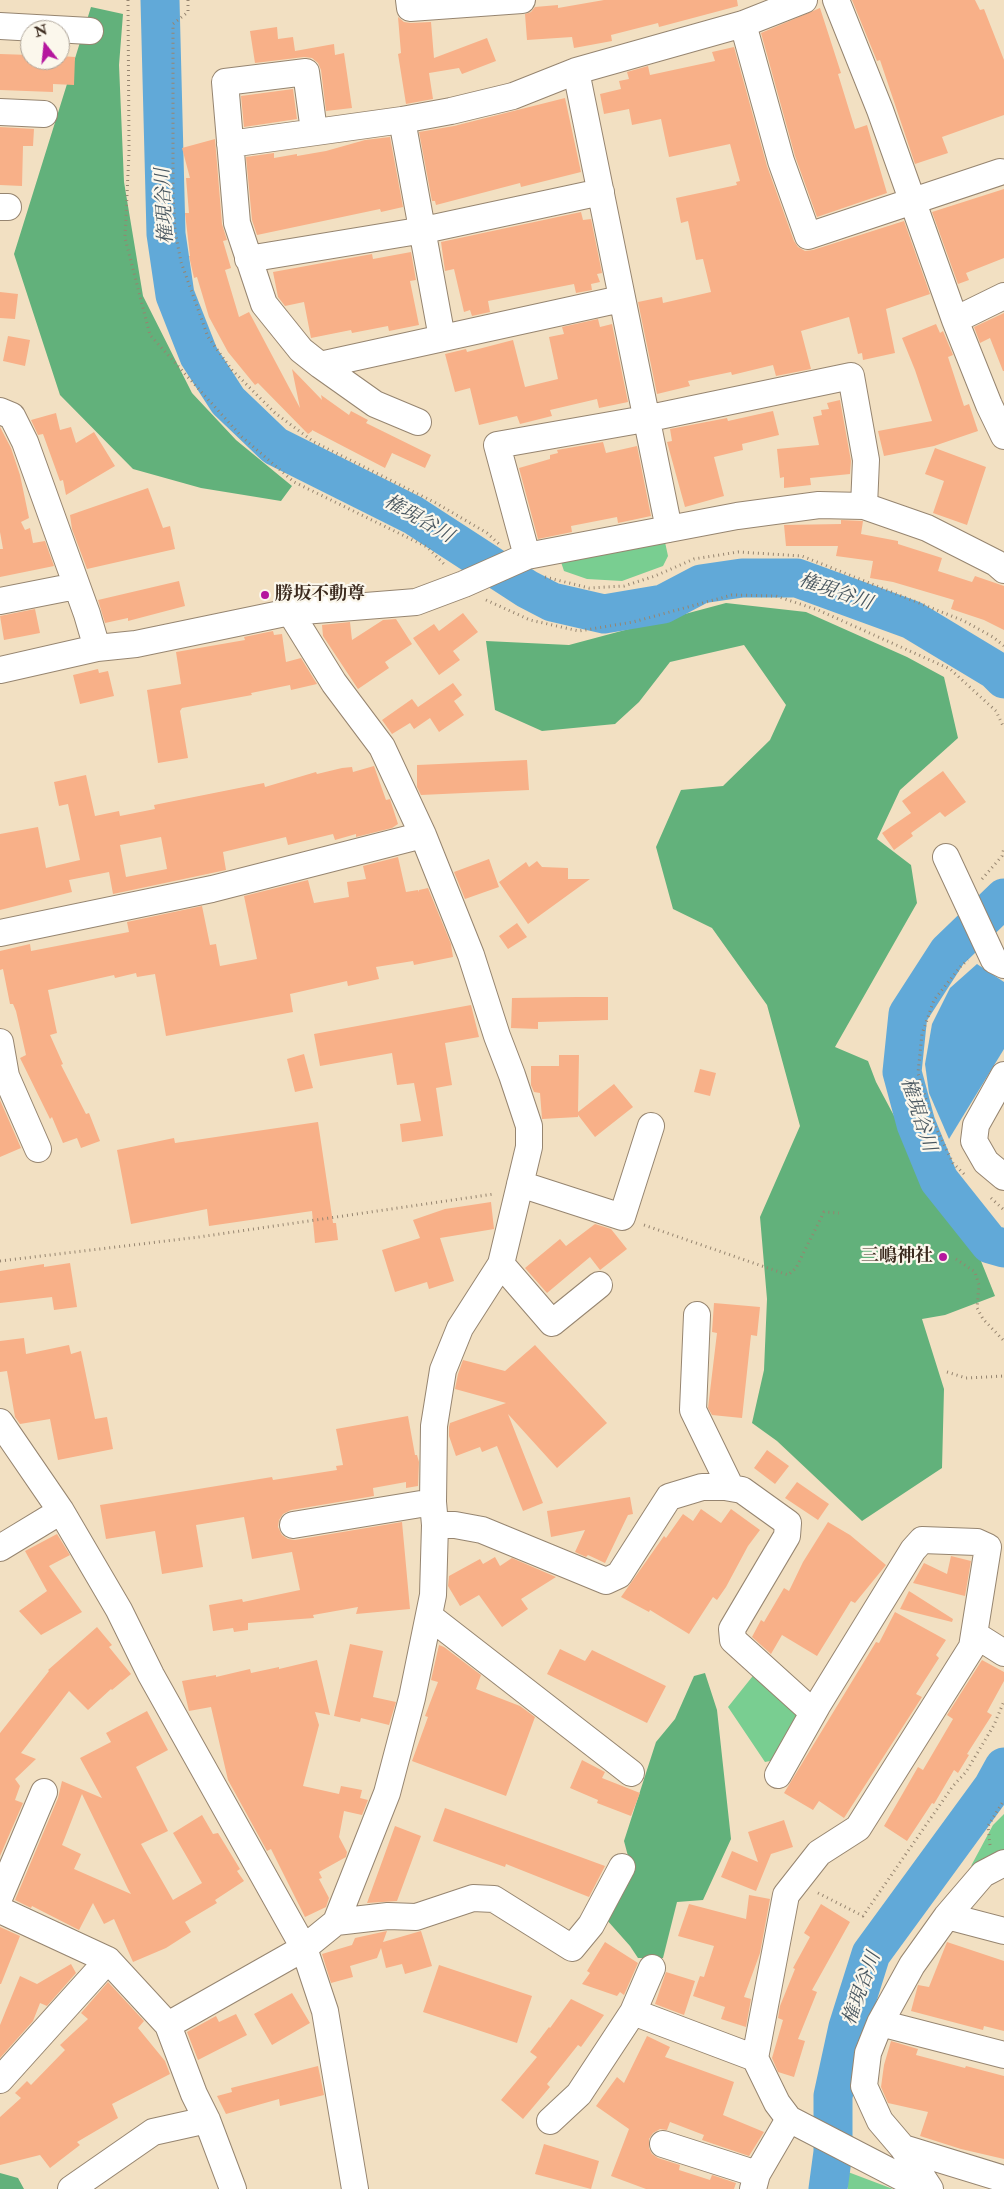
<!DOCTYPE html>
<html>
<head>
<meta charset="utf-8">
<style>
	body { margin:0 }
	#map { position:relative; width:1004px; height:2189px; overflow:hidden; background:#f2e0c2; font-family:"IM FELL Double Pica",serif }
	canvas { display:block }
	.north { position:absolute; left:20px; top:20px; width:50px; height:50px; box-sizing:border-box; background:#fbf7ec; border:1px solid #aea59a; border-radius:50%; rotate:344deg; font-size:14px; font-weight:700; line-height:20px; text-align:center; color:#3b2a1e }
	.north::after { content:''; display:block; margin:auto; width:18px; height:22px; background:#b5179e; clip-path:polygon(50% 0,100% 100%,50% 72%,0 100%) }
</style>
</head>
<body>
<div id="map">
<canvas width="1004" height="2189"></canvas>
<div class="north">N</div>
</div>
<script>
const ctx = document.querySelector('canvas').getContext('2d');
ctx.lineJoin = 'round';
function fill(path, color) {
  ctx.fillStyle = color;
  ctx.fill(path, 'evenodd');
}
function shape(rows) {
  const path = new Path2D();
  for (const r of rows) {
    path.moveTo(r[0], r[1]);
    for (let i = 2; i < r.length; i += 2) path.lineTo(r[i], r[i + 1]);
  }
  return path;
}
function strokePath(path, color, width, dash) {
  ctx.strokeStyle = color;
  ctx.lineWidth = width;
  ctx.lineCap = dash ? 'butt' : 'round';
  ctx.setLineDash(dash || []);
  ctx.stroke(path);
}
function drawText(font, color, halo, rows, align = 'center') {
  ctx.font = font + ' "IM FELL Double Pica","Noto Serif JP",serif';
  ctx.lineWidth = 4.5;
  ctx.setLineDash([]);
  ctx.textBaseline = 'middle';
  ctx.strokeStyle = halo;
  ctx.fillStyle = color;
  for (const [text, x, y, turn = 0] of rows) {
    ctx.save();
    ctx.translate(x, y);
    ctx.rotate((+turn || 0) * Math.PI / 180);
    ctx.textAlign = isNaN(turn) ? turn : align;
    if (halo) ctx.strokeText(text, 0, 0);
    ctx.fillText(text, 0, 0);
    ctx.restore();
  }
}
fill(shape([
	[665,542,668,556,663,566,622,581,587,579,564,571,561,562],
	[756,1672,805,1715,775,1760,765,1762,728,1707],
	[1004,1814,1004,1854,971,1866,993,1825],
	[848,2172,893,2189,848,2189]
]), '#79ce91');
fill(shape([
	[91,7,123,14,119,65,124,182,143,296,192,393,236,440,292,486,281,501,201,488,133,469,60,395,14,254],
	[726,603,806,612,907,657,944,677,958,738,900,790,877,839,911,865,917,903,835,1047,868,1061,876,1082,940,1202,977,1251,995,1296,945,1315,922,1319,944,1389,942,1468,862,1521,777,1441,752,1423,764,1370,767,1299,760,1217,800,1126,767,1005,712,928,673,909,656,847,681,790,723,786,770,740,786,705,744,645,670,662,639,702,615,724,542,731,495,710,486,641,569,645],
	[705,1673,717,1710,731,1839,703,1900,677,1902,663,1958,638,1958,630,1946,606,1919,632,1871,624,1841,656,1742,675,1719,694,1676],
	[0,2173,18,2178,24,2189,0,2189]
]), '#62b17b');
fill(shape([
	[977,964,1004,982,1004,1049,949,1139,929,1093,925,1064,932,1024,950,988]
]), '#61a9d8');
strokePath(shape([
	[160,0,166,234,175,295,199,356,228,401,275,446,413,515,527,589,552,602,604,614,663,604,701,584,742,578,797,578,912,620,995,670,1004,679],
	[1004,898,948,952,908,1014,902,1072,916,1124,939,1180,990,1244,1004,1248],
	[828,2189,833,2152,833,2096,848,2027,871,1954,993,1787,1004,1767]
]), '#61a9d8', 39);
fill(shape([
	[604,0,737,0,738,6,659,27,658,23,611,35,612,41,574,48,572,37,527,40,525,14,531,12,535,7,558,5,558,8],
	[852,0,975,0,980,10,984,9,1004,60,1004,115,942,137,948,153,915,164,880,60,877,61],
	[820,8,841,73,838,74,855,129,867,125,887,193,817,217,795,156,761,33],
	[398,17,404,22,411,23,431,22,434,58,487,38,496,61,462,74,459,68,429,73,433,99,406,104,398,54,401,53],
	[277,27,278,39,293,37,295,51,334,44,335,55,344,53,352,108,326,111,321,70,318,63,312,58,304,57,255,63,250,31],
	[734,47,767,166,794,241,798,247,805,251,813,250,904,221,930,294,886,309,895,353,863,360,862,353,858,354,849,317,801,331,811,369,776,376,773,365,732,375,731,372,688,381,690,386,657,394,638,302,662,297,663,303,711,292,703,259,696,260,688,221,681,223,676,198,737,185,736,182,740,181,730,144,669,157,661,119,632,125,629,109,604,114,600,94,621,89,619,81,629,79,627,72,648,66,650,75,715,61,712,52],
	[0,54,30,55,30,60,60,60,60,56,75,57,74,85,53,84,53,92,0,90],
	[293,89,297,119,244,127,241,96],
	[565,98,581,172,521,187,520,183,436,205,435,201,432,201,419,132,454,126],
	[0,127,34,129,33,146,23,146,22,186,0,185],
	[390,137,403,207,381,212,380,209,257,235,252,220,246,157,274,153,274,158,297,154,297,156,326,151,365,140],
	[215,139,222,224,227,240,223,241,231,268,225,270,239,317,249,312,300,408,292,369,322,400,321,395,349,415,351,411,368,420,366,423,431,455,425,468,392,453,385,468,312,430,312,431,308,434,258,383,255,385,228,352,209,317,197,277,194,278,189,256,190,256,185,213,189,213,186,178,190,178,182,148],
	[1004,189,1004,258,966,273,969,280,958,284,932,212],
	[581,212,583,220,591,219,602,273,597,274,600,282,591,284,592,290,576,293,574,284,488,301,490,312,472,316,470,310,464,312,454,269,445,271,441,242],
	[411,252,416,280,410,281,419,325,389,331,388,326,352,333,351,330,311,338,304,302,285,306,278,297,273,272,372,254,373,259],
	[0,292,18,294,15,319,0,318],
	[1004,313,1004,371,1003,371,990,338,980,343,974,327],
	[598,319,600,327,612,324,628,402,599,408,597,399,550,410,552,416,520,424,517,416,479,425,470,388,455,392,445,354,466,349,467,352,513,340,525,387,558,379,549,337,564,334,562,327],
	[936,324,940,333,943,331,953,355,948,357,964,406,969,404,978,431,934,446,884,456,878,431,932,421,915,370,902,338],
	[8,336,30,340,25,366,3,361],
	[840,400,851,461,850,474,810,478,811,485,784,488,784,477,780,478,777,449,819,445,813,417,822,415,821,410,829,409,827,403],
	[773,411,779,435,742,444,743,450,714,457,724,496,685,507,667,442,672,441,670,429,727,418,728,421],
	[56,413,60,430,71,427,76,443,94,432,115,466,66,495,63,480,60,481,43,434,38,435,31,420],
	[0,427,11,448,20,475,29,518,21,522,25,530,30,528,33,543,45,541,54,566,0,577,0,549,3,549,0,532],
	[603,442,606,453,637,446,651,516,618,523,617,517,571,526,572,532,538,539,519,468,550,459,550,455,558,453,557,450],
	[935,448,986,467,967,525,933,513,944,481,925,474],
	[148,488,163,528,170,526,175,549,87,569,72,529,70,515],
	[841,520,863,521,861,534,898,541,898,544,942,558,938,571,972,582,975,576,1004,586,1004,630,984,620,951,609,954,600,893,582,870,578,873,561,836,556,838,546,786,546,784,525,841,524],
	[179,581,185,606,128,621,128,618,105,623,98,600],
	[35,609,40,633,4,640,0,616],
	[463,613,478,632,453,651,460,660,439,675,413,638,434,624,439,631],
	[396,619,412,644,385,662,389,668,358,689,323,636,322,625,350,622,352,640,383,620],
	[273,631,274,635,282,634,286,662,301,658,317,684,291,690,290,685,251,693,252,695,182,708,180,711,188,758,158,763,147,690,181,684,176,652,245,640,244,637],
	[98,669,99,673,108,671,114,696,80,704,73,675],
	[453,683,462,695,454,701,464,715,439,732,430,718,414,729,410,723,392,734,382,720,412,699,418,707],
	[527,760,529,790,421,795,417,787,417,765],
	[374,766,386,800,390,799,398,824,392,828,356,837,356,834,335,840,333,834,288,845,286,837,223,852,226,870,113,894,109,872,69,880,72,892,0,910,0,834,38,827,46,868,80,860,68,804,59,806,54,782,86,775,95,816,119,811,120,816,155,809,154,805,264,783,265,787,316,772,317,774,342,768,352,767,353,772],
	[161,837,167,869,126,877,120,845],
	[943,771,966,802,945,817,940,812,911,833,913,836,894,850,882,833,911,813,902,801],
	[398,857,406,892,418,890,419,892,419,890,428,888,451,944,453,957,414,965,413,961,376,967,379,979,348,986,347,981,290,994,293,1012,166,1036,155,974,137,977,136,973,115,978,114,975,48,990,57,1033,50,1035,63,1064,61,1065,86,1114,89,1113,100,1141,81,1148,77,1138,63,1143,52,1117,50,1119,20,1058,26,1055,16,1011,13,1004,10,1004,3,969,0,970,0,951,30,944,31,951,129,932,127,922,202,906,210,945,216,944,220,966,257,959,244,896,308,880,314,903,349,897,347,882,366,879,363,866],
	[489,859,499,887,465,899,454,872],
	[537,861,542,867,568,868,568,879,590,879,528,924,499,882,526,862,529,867],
	[517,923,527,937,508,949,499,936],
	[576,997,608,997,608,1020,538,1022,538,1029,511,1028,512,998],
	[471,1005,479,1037,445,1043,452,1085,436,1088,443,1136,402,1142,400,1124,421,1121,414,1083,397,1085,392,1053,320,1066,314,1034],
	[304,1054,313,1088,295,1092,287,1059],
	[559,1055,579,1055,578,1112,614,1084,633,1107,595,1137,578,1115,578,1117,542,1119,540,1093,534,1092,531,1085,531,1066,559,1066],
	[700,1069,716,1073,710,1096,694,1092],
	[0,1100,21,1148,0,1157],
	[318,1122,333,1223,336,1223,338,1240,315,1243,312,1211,209,1226,207,1209,131,1224,117,1150,174,1138,175,1143],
	[491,1202,494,1229,440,1238,454,1281,429,1289,427,1282,395,1292,382,1250,420,1238,413,1220,445,1209],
	[595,1224,611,1229,627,1249,600,1270,590,1257,547,1293,525,1268,560,1239,566,1246],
	[70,1263,77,1307,54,1310,52,1297,0,1303,0,1271,44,1264,44,1267],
	[714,1303,760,1307,757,1336,751,1335,742,1418,712,1415,708,1408,717,1333,712,1332],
	[24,1338,26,1354,69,1345,71,1354,81,1351,95,1419,107,1417,113,1449,58,1460,50,1419,20,1424,15,1417,7,1371,0,1372,0,1341],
	[535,1345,607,1423,557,1468,508,1414,543,1503,523,1511,497,1446,482,1452,480,1447,456,1456,449,1436,449,1427,450,1423,506,1403,455,1389,458,1374,463,1360,505,1371],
	[408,1416,415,1455,417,1455,419,1462,418,1486,406,1488,406,1482,373,1488,374,1496,291,1510,283,1514,279,1520,278,1527,282,1535,288,1539,295,1540,402,1522,410,1609,356,1614,358,1607,313,1615,314,1618,248,1623,248,1630,234,1632,233,1628,213,1631,209,1605,242,1599,243,1602,300,1590,292,1552,252,1559,244,1517,196,1525,203,1567,162,1574,155,1531,106,1539,100,1505,272,1477,273,1480,337,1470,336,1466,343,1465,336,1429],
	[767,1450,789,1466,775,1484,754,1468],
	[797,1482,829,1504,818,1520,785,1498],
	[630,1497,633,1514,628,1515,605,1563,588,1555,586,1557,575,1552,585,1530,551,1537,547,1511],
	[701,1509,721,1523,731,1509,760,1530,748,1546,726,1587,717,1600,713,1597,689,1634,650,1610,649,1612,621,1597,664,1536,666,1538,683,1514,693,1521],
	[828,1522,850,1535,886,1565,855,1603,851,1601,817,1656,782,1635,771,1654,752,1637,761,1620,764,1622,784,1588,789,1591,803,1562],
	[57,1534,70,1555,49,1566,82,1612,41,1635,19,1611,47,1591,25,1551],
	[951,1556,971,1561,965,1596,913,1583,924,1563,947,1574],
	[495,1557,500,1566,512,1558,556,1577,521,1599,528,1609,502,1627,479,1595,460,1606,448,1586,449,1576,480,1559,483,1564],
	[909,1591,953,1619,952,1622,900,1609],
	[895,1612,946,1640,936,1655,939,1658,916,1694,922,1697,844,1818,819,1801,813,1810,784,1793,876,1642,879,1643],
	[97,1627,112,1645,109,1647,131,1674,112,1690,111,1689,88,1710,69,1691,21,1753,36,1759,15,1779,20,1786,15,1800,23,1803,0,1856,0,1733,49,1671,48,1670],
	[350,1644,383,1651,373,1697,396,1702,389,1725,361,1718,360,1722,334,1716],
	[439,1645,444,1647,481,1675,476,1689,520,1706,535,1717,506,1796,412,1761,428,1717,425,1716,438,1682,431,1680],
	[560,1649,585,1661,592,1650,666,1686,647,1723,547,1674],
	[317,1660,330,1715,315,1712,319,1725,303,1786,339,1794,341,1786,362,1790,360,1798,368,1800,362,1815,344,1811,339,1837,347,1852,346,1857,319,1872,322,1878,319,1879,329,1898,326,1907,305,1917,271,1849,267,1851,228,1780,211,1707,189,1711,182,1681,216,1675,216,1677,250,1669,251,1673,279,1667,279,1669],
	[982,1660,1004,1672,1004,1681,987,1712,992,1715,967,1754,969,1755,958,1773,954,1770,934,1804,932,1803,907,1841,884,1826,918,1767,923,1770,953,1719,947,1715],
	[147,1711,168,1750,136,1767,168,1831,141,1844,173,1900,202,1883,173,1833,202,1815,213,1834,218,1833,240,1869,237,1871,244,1881,215,1900,217,1903,185,1922,191,1932,166,1948,133,1962,114,1919,104,1924,93,1903,79,1930,32,1906,31,1908,15,1900,58,1798,62,1781,102,1798,80,1758,111,1742,106,1733],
	[82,1794,128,1889,131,1894,74,1869,81,1854,62,1845],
	[582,1760,605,1772,602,1778,640,1793,631,1816,597,1803,598,1800,570,1788],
	[445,1808,534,1840,605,1866,589,1897,506,1864,505,1867,433,1841],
	[784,1820,793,1847,771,1854,756,1891,721,1877,732,1851,758,1862,748,1832],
	[395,1826,421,1836,397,1901,367,1903],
	[749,1895,770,1899,760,1953,744,1997,751,1999,746,2027,721,2019,725,2007,693,1996,700,1976,704,1977,714,1946,678,1936,689,1904,746,1919],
	[821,1904,850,1922,812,1990,817,1992,798,2039,805,2041,794,2077,778,2072,772,2058,783,2020,778,2018,780,2006,795,1969,793,1968,810,1937,804,1933],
	[0,1927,20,1936,1,1984,0,1984],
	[387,1931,383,1942,421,1931,432,1966,405,1974,402,1964,386,1968,381,1948,377,1958,350,1966,353,1977,331,1983,322,1954,352,1945,355,1938],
	[605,1942,638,1963,624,1995,620,1992,617,1996,582,1984,590,1973,587,1971],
	[947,1942,1004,1961,1004,2031,984,2026,983,2030,911,2011,918,1985,929,1987],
	[71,1964,76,1973,47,2006,40,2003,33,2021,0,2058,0,2025,20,1976,37,1984],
	[439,1965,532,1996,517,2043,423,2012],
	[666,1972,695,1981,684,2015,655,2004],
	[108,1982,144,2021,138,2028,165,2061,170,2074,112,2104,118,2118,77,2142,80,2145,50,2168,40,2155,0,2165,0,2117,21,2098,15,2093,27,2081,31,2085,65,2050,60,2045,88,2019,81,2013],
	[292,1993,310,2023,272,2045,254,2014],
	[571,1999,604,2015,581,2047,578,2045,547,2084,550,2087,523,2119,501,2100,537,2057,530,2052,549,2027,550,2028],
	[236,2014,247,2035,198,2060,187,2032,216,2016,219,2022],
	[647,2036,670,2047,665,2057,734,2082,723,2115,764,2132,749,2156,702,2140,704,2135,670,2122,667,2130,660,2129,653,2133,649,2139,649,2148,652,2154,658,2158,680,2165,679,2170,710,2180,712,2175,736,2183,734,2189,646,2189,611,2176,629,2129,596,2106,617,2077,624,2083],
	[891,2041,918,2049,916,2055,965,2068,966,2066,1004,2076,1004,2159,961,2149,920,2136,928,2112,888,2103,881,2087,884,2065],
	[318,2066,324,2095,280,2106,279,2099,226,2114,217,2096,232,2092,231,2088],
	[544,2144,599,2161,591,2189,535,2174]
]), '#f8b088');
const minor = shape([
	[409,0,410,8,522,0],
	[836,0,880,110,955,320,989,405,1004,436],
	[743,24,781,161,808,236,1000,172],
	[0,26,90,31],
	[576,71,669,529],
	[0,112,44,114],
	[402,120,442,338],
	[314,131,306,72,225,82,237,223,264,304,301,350,320,365,375,404,418,422],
	[230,144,402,120,451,111,513,96,576,71,743,24,804,0],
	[0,207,8,207],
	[248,259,424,230,601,192],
	[955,320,1004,296],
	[320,365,621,299],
	[0,411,12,416,25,442,87,614,97,648],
	[527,556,497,445,645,419,851,376,866,460,864,506],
	[0,601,76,586],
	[0,670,97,648,136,644,290,612,416,602,464,584,527,556,737,516,819,505,864,506,927,528,996,563,1004,570],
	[946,857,994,960,1004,965],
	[0,933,212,889,423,835,382,747,334,683,290,612],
	[0,1042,6,1076,38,1149],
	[1004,1075,976,1125,974,1141,986,1162,1004,1177],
	[520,1184,622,1217,651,1126],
	[501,1264,552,1323,599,1285],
	[697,1315,693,1410,731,1488],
	[0,1422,61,1511,119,1610,151,1675,304,1948,168,2025],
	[293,1525,433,1502],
	[435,1525,455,1525,482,1530,606,1581,619,1575,669,1497,702,1487,725,1487,742,1490,788,1523,787,1536,732,1629,733,1640,806,1706,817,1706,913,1550,922,1540,977,1542,988,1547,972,1647,858,1828,819,1853,786,1895,755,2058,777,2103,789,2119,924,2189],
	[0,1548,61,1511],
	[429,1616,631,1773],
	[974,1634,1004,1653],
	[778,1775,817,1706],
	[0,1896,44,1792],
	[0,1910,108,1960,168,2025,194,2094,207,2120,233,2189],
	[947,1916,1004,1931],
	[336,1922,388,1916,416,1917,473,1898,494,1899,572,1948,591,1925,622,1867],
	[633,2012,652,1968],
	[880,2023,1004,2055],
	[0,2080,108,1960],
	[550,2121,579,2094,633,2012,755,2058],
	[663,2144,757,2174],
	[903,2148,1004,2179],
	[71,2189,153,2132,207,2120],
	[355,2189,325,2011,304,1948,336,1922,387,1793,412,1698,433,1595,435,1525,433,1502,434,1426,443,1370,460,1328,501,1264,529,1147,529,1126,512,1075,497,1036,471,955,423,835],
	[753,2189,757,2174,789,2119],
	[930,2189,903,2148,880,2121,864,2086,868,2053,880,2023,912,1965,947,1916,983,1874,1004,1863]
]);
strokePath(minor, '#968570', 28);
strokePath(shape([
	[128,0,129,152,125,238,150,335,242,437,294,482,427,547,446,566],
	[188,0,188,12,173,24,173,193,175,231,181,262,208,337,232,370,275,413,314,442,436,503,487,533,499,544],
	[545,577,589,588,624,586,655,576,694,559,738,552,802,556,964,621,993,637,1004,646],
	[486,600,530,620,579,631,633,622,732,595,776,596,818,610,950,669,996,711,1004,728],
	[982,879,1002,856,1004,848],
	[964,1174,953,1163,933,1122,918,1073,922,1034,934,1000,961,966,968,960],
	[991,1198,1004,1210],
	[644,1225,788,1275,796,1268,824,1212,839,1213],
	[956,1259,975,1272,979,1285,977,1308,983,1319,1004,1341],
	[0,1261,199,1237,494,1194],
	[947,1372,966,1378,1004,1376],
	[990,1845,988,1826,1004,1800],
	[818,1893,863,1916,953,1786,966,1772,994,1725,1004,1701]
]), '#968570', 3, [1, 4]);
strokePath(minor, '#fff', 26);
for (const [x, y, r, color] of [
	[265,595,5,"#b5179e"],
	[943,1257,5,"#b5179e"]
]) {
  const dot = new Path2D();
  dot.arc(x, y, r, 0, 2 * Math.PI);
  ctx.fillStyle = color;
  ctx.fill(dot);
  strokePath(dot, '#fbf7ec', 2);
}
drawText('bold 18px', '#3b2a1e', '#fbf7ec', [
	["勝坂不動尊",275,595],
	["三嶋神社",933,1257,"right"]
], 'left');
drawText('italic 19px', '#48565f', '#fbf7ec', [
	["権現谷川",166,206,-93],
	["権現谷川",418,520,30],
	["権現谷川",835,593,19],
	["権現谷川",917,1115,72],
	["権現谷川",863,1989,-70]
]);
</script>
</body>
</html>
